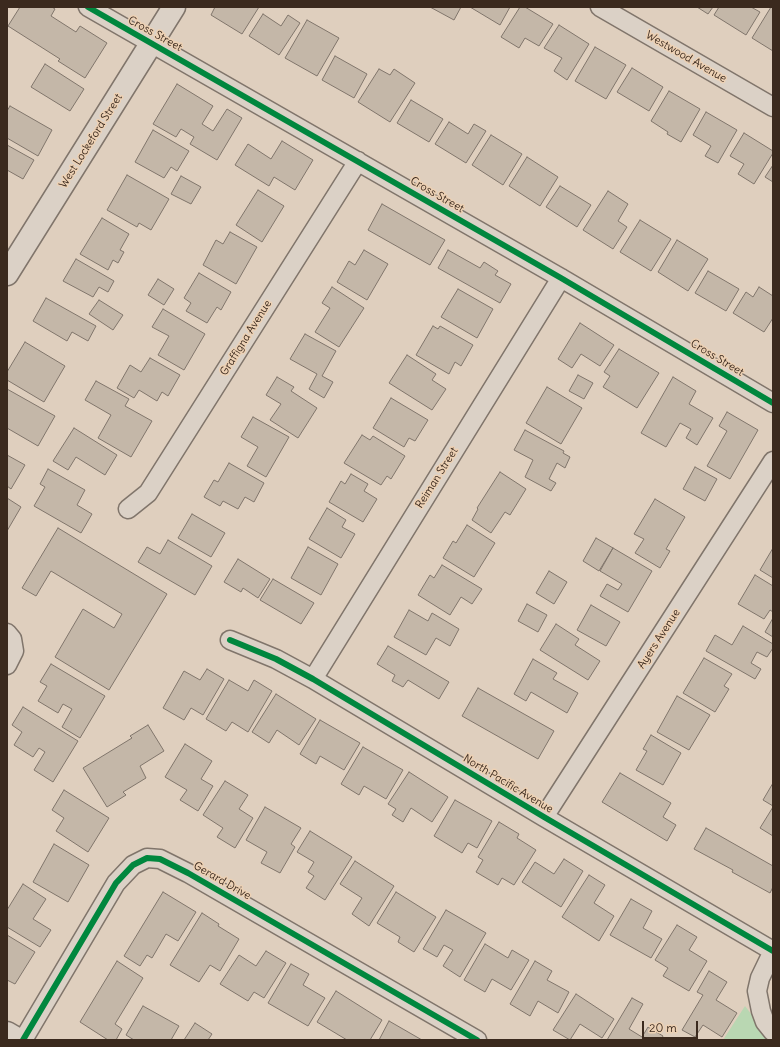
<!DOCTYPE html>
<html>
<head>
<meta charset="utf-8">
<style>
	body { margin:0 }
	#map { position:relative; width:780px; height:1047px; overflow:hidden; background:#dfcfbe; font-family:Delius,sans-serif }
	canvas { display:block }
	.frame { position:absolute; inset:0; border:8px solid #3b2a1e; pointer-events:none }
	.scale { position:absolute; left:642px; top:1021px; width:56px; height:18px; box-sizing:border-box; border:2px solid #3b2a1e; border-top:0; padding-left:5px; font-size:12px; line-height:14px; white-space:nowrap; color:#3b2a1e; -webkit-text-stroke:3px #edd1b4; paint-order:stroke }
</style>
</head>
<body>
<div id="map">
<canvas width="780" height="1047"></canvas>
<div class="frame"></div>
<div class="scale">20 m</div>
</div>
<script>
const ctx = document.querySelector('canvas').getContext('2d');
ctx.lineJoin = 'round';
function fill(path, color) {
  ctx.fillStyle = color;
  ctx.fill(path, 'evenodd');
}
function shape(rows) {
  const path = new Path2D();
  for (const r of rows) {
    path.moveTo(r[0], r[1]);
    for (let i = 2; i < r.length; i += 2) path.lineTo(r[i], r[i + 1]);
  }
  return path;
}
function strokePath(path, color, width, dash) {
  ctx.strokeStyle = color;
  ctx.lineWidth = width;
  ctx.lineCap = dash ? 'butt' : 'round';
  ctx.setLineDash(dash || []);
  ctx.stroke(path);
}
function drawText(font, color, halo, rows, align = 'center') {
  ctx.font = font + ' Delius,sans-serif';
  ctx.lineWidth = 3;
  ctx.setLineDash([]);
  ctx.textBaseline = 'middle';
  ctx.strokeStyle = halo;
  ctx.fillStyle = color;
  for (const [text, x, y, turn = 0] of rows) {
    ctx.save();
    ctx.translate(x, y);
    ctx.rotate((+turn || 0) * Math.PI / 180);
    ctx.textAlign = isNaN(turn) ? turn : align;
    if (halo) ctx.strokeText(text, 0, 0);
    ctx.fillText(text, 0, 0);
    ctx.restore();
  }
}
fill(shape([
	[745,1006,771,1040,723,1040]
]), '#b9d7b2');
const building = shape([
	[20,7,52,7,55,9,51,16,76,32,80,26,107,43,85,78,58,61,60,59,8,26,20,7],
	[215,7,259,7,242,34,211,15,215,7],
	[430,7,461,7,454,20,430,7],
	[470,7,510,7,500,25,470,7],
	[520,7,525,7,553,24,539,46,525,38,519,48,501,37,520,7],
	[697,7,713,7,708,14,697,7],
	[719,7,751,7,760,12,746,35,714,15,719,7],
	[771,7,773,7,773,51,752,38,771,7],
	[263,14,281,26,288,15,300,23,279,55,249,36,263,14],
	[307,20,339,38,317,76,285,58,307,20],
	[559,25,589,44,567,80,554,71,562,58,544,48,559,25],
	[595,47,626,65,606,99,575,81,595,47],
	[335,56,367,74,354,98,322,80,335,56],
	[45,64,84,89,70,111,31,87,45,64],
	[632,68,663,87,649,111,617,92,632,68],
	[379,69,390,75,394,69,415,83,390,122,358,102,379,69],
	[177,84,213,106,202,124,213,131,227,109,242,118,217,160,190,144,194,137,181,129,176,137,153,124,177,84],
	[669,91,700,109,681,142,667,134,668,132,651,121,669,91],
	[411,100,443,119,429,142,397,123,411,100],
	[10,106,52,130,38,156,7,138,7,111,10,106],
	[706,112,737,130,718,163,705,156,711,146,693,135,706,112],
	[449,122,468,134,474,124,486,131,466,163,435,144,449,122],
	[153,130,189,151,177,171,171,167,164,178,135,162,153,130],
	[744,133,773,151,773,153,754,184,738,174,744,164,730,156,744,133],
	[491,135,522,154,503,185,472,165,491,135],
	[282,141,313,160,295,190,274,177,269,186,235,165,248,144,271,159,282,141],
	[7,145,34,160,23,179,7,170,7,145],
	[527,157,558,177,540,206,509,186,527,157],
	[773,165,773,182,765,177,773,165],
	[127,175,169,199,151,230,139,223,137,227,107,210,127,175],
	[181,176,201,187,191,204,171,194,181,176],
	[560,186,591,205,577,227,546,207,560,186],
	[258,190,284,206,262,242,236,225,258,190],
	[608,191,628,204,618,221,627,227,613,249,583,230,608,191],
	[382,204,445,240,430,265,368,230,382,204],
	[102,218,129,234,120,250,124,252,118,263,113,260,108,270,80,254,102,218],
	[640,220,671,239,651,271,620,252,640,220],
	[230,232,257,247,236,284,203,265,216,240,223,244,230,232],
	[677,240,708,259,688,291,658,272,677,240],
	[364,250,388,264,367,300,337,282,349,261,355,265,364,250],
	[448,250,480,268,484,262,498,271,495,275,511,284,500,303,438,268,448,250],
	[76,259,114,281,108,292,99,287,93,297,63,281,76,259],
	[708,271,739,289,726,311,695,293,708,271],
	[199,273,231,292,221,310,217,307,207,323,186,311,191,303,184,298,199,273],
	[158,279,174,289,164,305,148,295,158,279],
	[332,287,364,308,339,347,315,332,330,308,322,303,332,287],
	[759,287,773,296,773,318,764,332,733,313,746,292,753,297,759,287],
	[458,289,493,309,477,338,441,317,458,289],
	[46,298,96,326,88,341,72,332,67,341,33,321,46,298],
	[99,300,123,315,113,330,89,314,99,300],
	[163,309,205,334,184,370,158,355,169,336,152,327,163,309],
	[580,323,614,345,600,366,581,354,572,368,558,359,580,323],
	[433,326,438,329,440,326,473,345,461,366,455,362,449,374,416,355,433,326],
	[305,334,336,351,322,376,333,382,324,398,309,389,317,374,290,359,305,334],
	[25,342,65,366,44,402,7,380,7,372,25,342],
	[619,349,659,373,637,408,603,387,610,376,604,372,619,349],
	[407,355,436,374,432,380,446,389,432,410,389,383,407,355],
	[150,358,180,375,168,396,162,392,157,401,139,390,134,398,117,388,130,365,141,372,150,358],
	[578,375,593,383,584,399,569,391,578,375],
	[277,377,294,387,291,391,317,408,298,438,270,420,281,404,266,395,277,377],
	[673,377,696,391,689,404,713,418,697,445,686,438,691,429,680,423,666,447,641,433,673,377],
	[96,381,129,399,125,406,152,421,131,457,98,438,111,415,85,400,96,381],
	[547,387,582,408,561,444,526,423,547,387],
	[7,389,55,416,38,446,7,428,7,389],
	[391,398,428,420,415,441,409,438,404,447,373,428,391,398],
	[727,412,758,430,730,479,707,466,727,431,719,426,727,412],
	[253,417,289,437,266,477,247,466,258,447,241,437,253,417],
	[74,428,117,455,105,475,76,457,68,470,53,461,74,428],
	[525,430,564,451,563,453,570,457,565,468,557,463,549,479,556,483,551,491,525,477,533,460,514,450,525,430],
	[362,435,370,440,373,436,405,456,391,479,387,476,381,485,344,463,362,435],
	[7,455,25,465,11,489,7,486,7,455],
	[229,463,264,483,254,502,245,497,238,509,223,501,220,506,204,497,214,480,218,482,229,463],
	[695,467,717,479,705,501,683,489,695,467],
	[48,469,85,490,77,505,92,514,81,533,34,506,45,487,40,484,48,469],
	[500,472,526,489,510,515,505,512,491,533,472,520,478,509,477,508,500,472],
	[351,474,368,484,364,491,377,499,363,522,329,502,341,481,345,484,351,474],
	[7,498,21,507,7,531,7,498],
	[655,499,685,517,666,549,670,551,660,568,635,553,644,539,634,534,655,499],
	[327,508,346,520,342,527,355,534,341,558,309,539,327,508],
	[192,514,225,533,211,557,178,538,192,514],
	[467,525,495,543,474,577,443,558,453,541,456,543,467,525],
	[58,528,167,594,109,690,55,657,83,609,114,628,122,614,51,571,36,596,22,588,58,528],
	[596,538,613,548,599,571,583,561,596,538],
	[168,540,212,566,195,595,138,562,147,547,160,554,168,540],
	[308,547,338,564,321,595,291,578,308,547],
	[613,548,652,571,628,612,600,596,607,584,618,590,622,584,600,571,613,548],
	[773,548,773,578,760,570,773,548],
	[238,559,270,579,258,598,243,588,241,592,224,582,238,559],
	[442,565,482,589,472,604,461,597,450,615,418,595,430,575,434,578,442,565],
	[549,571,567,582,554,604,536,593,549,571],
	[755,575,773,586,773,612,770,610,764,619,738,604,755,575],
	[273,579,314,603,301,624,260,600,273,579],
	[527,604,547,615,538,632,518,621,527,604],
	[591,605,620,622,606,646,577,630,591,605],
	[409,610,428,621,432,613,459,629,450,646,436,638,426,655,394,637,409,610],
	[773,618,773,637,765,632,773,618],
	[556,624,579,639,575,645,600,661,588,680,540,650,556,624],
	[743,626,773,644,773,648,767,657,757,652,751,663,761,669,755,679,706,651,715,635,732,645,743,626],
	[388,646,449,682,439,699,408,680,403,687,392,681,395,675,377,664,388,646],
	[704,658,732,674,724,686,729,689,715,712,683,693,704,658],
	[533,659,557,673,553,679,578,693,567,713,531,692,526,701,514,694,533,659],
	[51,664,105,696,80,738,62,727,72,709,63,704,58,713,38,701,47,686,40,682,51,664],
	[207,669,224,679,203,715,191,708,184,720,163,708,184,671,200,680,207,669],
	[229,680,248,691,254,680,272,691,248,732,232,722,226,731,206,719,229,680],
	[478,688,554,731,538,759,462,716,478,688],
	[276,694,316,719,299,745,277,730,269,743,252,732,276,694],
	[677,696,710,715,689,750,657,732,677,696],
	[23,707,78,741,53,782,34,770,45,752,39,748,33,757,14,745,22,732,12,725,23,707],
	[320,720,360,743,344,770,320,756,316,764,300,754,320,720],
	[148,725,164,751,140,766,146,778,123,792,126,795,107,807,83,768,132,738,130,736,148,725],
	[651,735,681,753,663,785,636,770,647,751,643,749,651,735],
	[185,744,212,761,201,779,213,786,198,811,180,800,187,790,165,777,185,744],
	[363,747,403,770,386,799,364,786,359,795,341,784,363,747],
	[409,772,448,797,432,822,411,808,403,822,392,815,396,809,388,804,409,772],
	[620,773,671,803,663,817,676,825,667,841,602,802,620,773],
	[225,781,248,795,239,809,253,818,235,848,217,837,223,828,203,815,225,781],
	[773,783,773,806,763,800,773,783],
	[64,790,109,818,88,852,56,831,64,818,52,810,64,790],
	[455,800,492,821,477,848,468,843,462,853,434,836,455,800],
	[265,807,301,828,291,844,295,847,280,873,261,863,267,852,246,840,265,807],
	[773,807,773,836,760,828,773,807],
	[499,822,519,834,517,838,536,850,514,885,502,878,498,885,476,872,483,860,478,857,499,822],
	[706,828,773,866,773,887,770,893,732,872,733,870,694,849,706,828],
	[310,831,352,857,325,900,306,888,314,876,308,872,314,862,297,852,310,831],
	[54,844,89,865,68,902,33,882,54,844],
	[564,859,583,871,561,907,522,882,535,862,554,874,564,859],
	[355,861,394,886,369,926,352,914,362,898,340,884,355,861],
	[589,875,605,885,594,903,614,916,599,941,562,917,589,875],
	[23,884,46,899,33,919,51,930,40,947,7,927,7,910,23,884],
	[163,892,196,912,178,941,166,934,152,958,147,955,140,966,124,956,163,892],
	[396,892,436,917,414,952,398,942,400,937,377,923,396,892],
	[631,899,652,911,643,928,662,939,651,958,610,935,631,899],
	[446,910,486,933,460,977,443,966,453,950,444,945,437,957,423,949,446,910],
	[202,913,219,924,218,926,239,939,220,971,210,965,199,982,170,965,202,913],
	[677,925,697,937,689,950,707,961,689,991,663,976,668,968,655,960,677,925],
	[7,935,35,952,15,984,7,980,7,935],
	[485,944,508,958,512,950,529,960,511,990,492,979,485,992,464,980,485,944],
	[266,951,286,963,264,998,254,992,248,1001,220,984,239,955,256,966,266,951],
	[117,961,143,978,115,1024,122,1029,116,1040,108,1040,80,1022,117,961],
	[535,961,552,971,547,980,569,992,558,1013,538,1001,530,1016,510,1004,535,961],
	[291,964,309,974,303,985,325,998,308,1026,268,1003,291,964],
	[709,971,727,982,716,1000,737,1013,722,1037,703,1025,695,1037,682,1030,703,995,697,992,709,971],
	[336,991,382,1020,370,1040,347,1040,317,1022,336,991],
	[576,994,614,1019,602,1038,580,1024,570,1040,553,1030,576,994],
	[632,998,643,1004,629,1029,642,1037,648,1027,663,1036,661,1040,607,1040,632,998],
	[143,1006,179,1026,171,1040,134,1040,126,1035,143,1006],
	[389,1021,422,1040,379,1040,389,1021],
	[195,1023,212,1034,208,1040,184,1040,195,1023]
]);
fill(building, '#c4b7a8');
strokePath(building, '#80756b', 1);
const street = shape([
	[88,7,561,278,773,403],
	[600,7,773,107],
	[128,509,148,493,358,161],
	[7,633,12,639,14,651,7,665],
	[230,640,276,659,313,679,544,817,773,951],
	[313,679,561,278],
	[544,817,773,461],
	[773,951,760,978,757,991,761,1011,765,1022,773,1032],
	[23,1040,116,883,133,865,147,858,160,859,188,873,477,1040]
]);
const secondary = shape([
	[7,274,174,7],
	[7,1033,19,1040]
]);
strokePath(street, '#80756b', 21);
strokePath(secondary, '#80756b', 25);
strokePath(street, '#dbd1c6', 18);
strokePath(secondary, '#dbd1c6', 22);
strokePath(shape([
	[88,7,561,278,773,403],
	[230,640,276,659,313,679,544,817,773,951],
	[23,1040,116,883,133,865,147,858,160,859,188,873,477,1040]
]), '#00873e', 6);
drawText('11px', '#3b2a1e', '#edd1b4', [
	["Cross Street",155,34,29],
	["Westwood Avenue",686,57,30],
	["West Lockeford Street",91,141,-58],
	["Cross Street",437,195,30],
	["Graffigna Avenue",246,338,-58],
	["Cross Street",717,358,31],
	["Reiman Street",437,478,-58],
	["Ayers Avenue",659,639,-57],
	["North Pacific Avenue",508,784,31],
	["Gerard Drive",222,881,30]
]);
</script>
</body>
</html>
